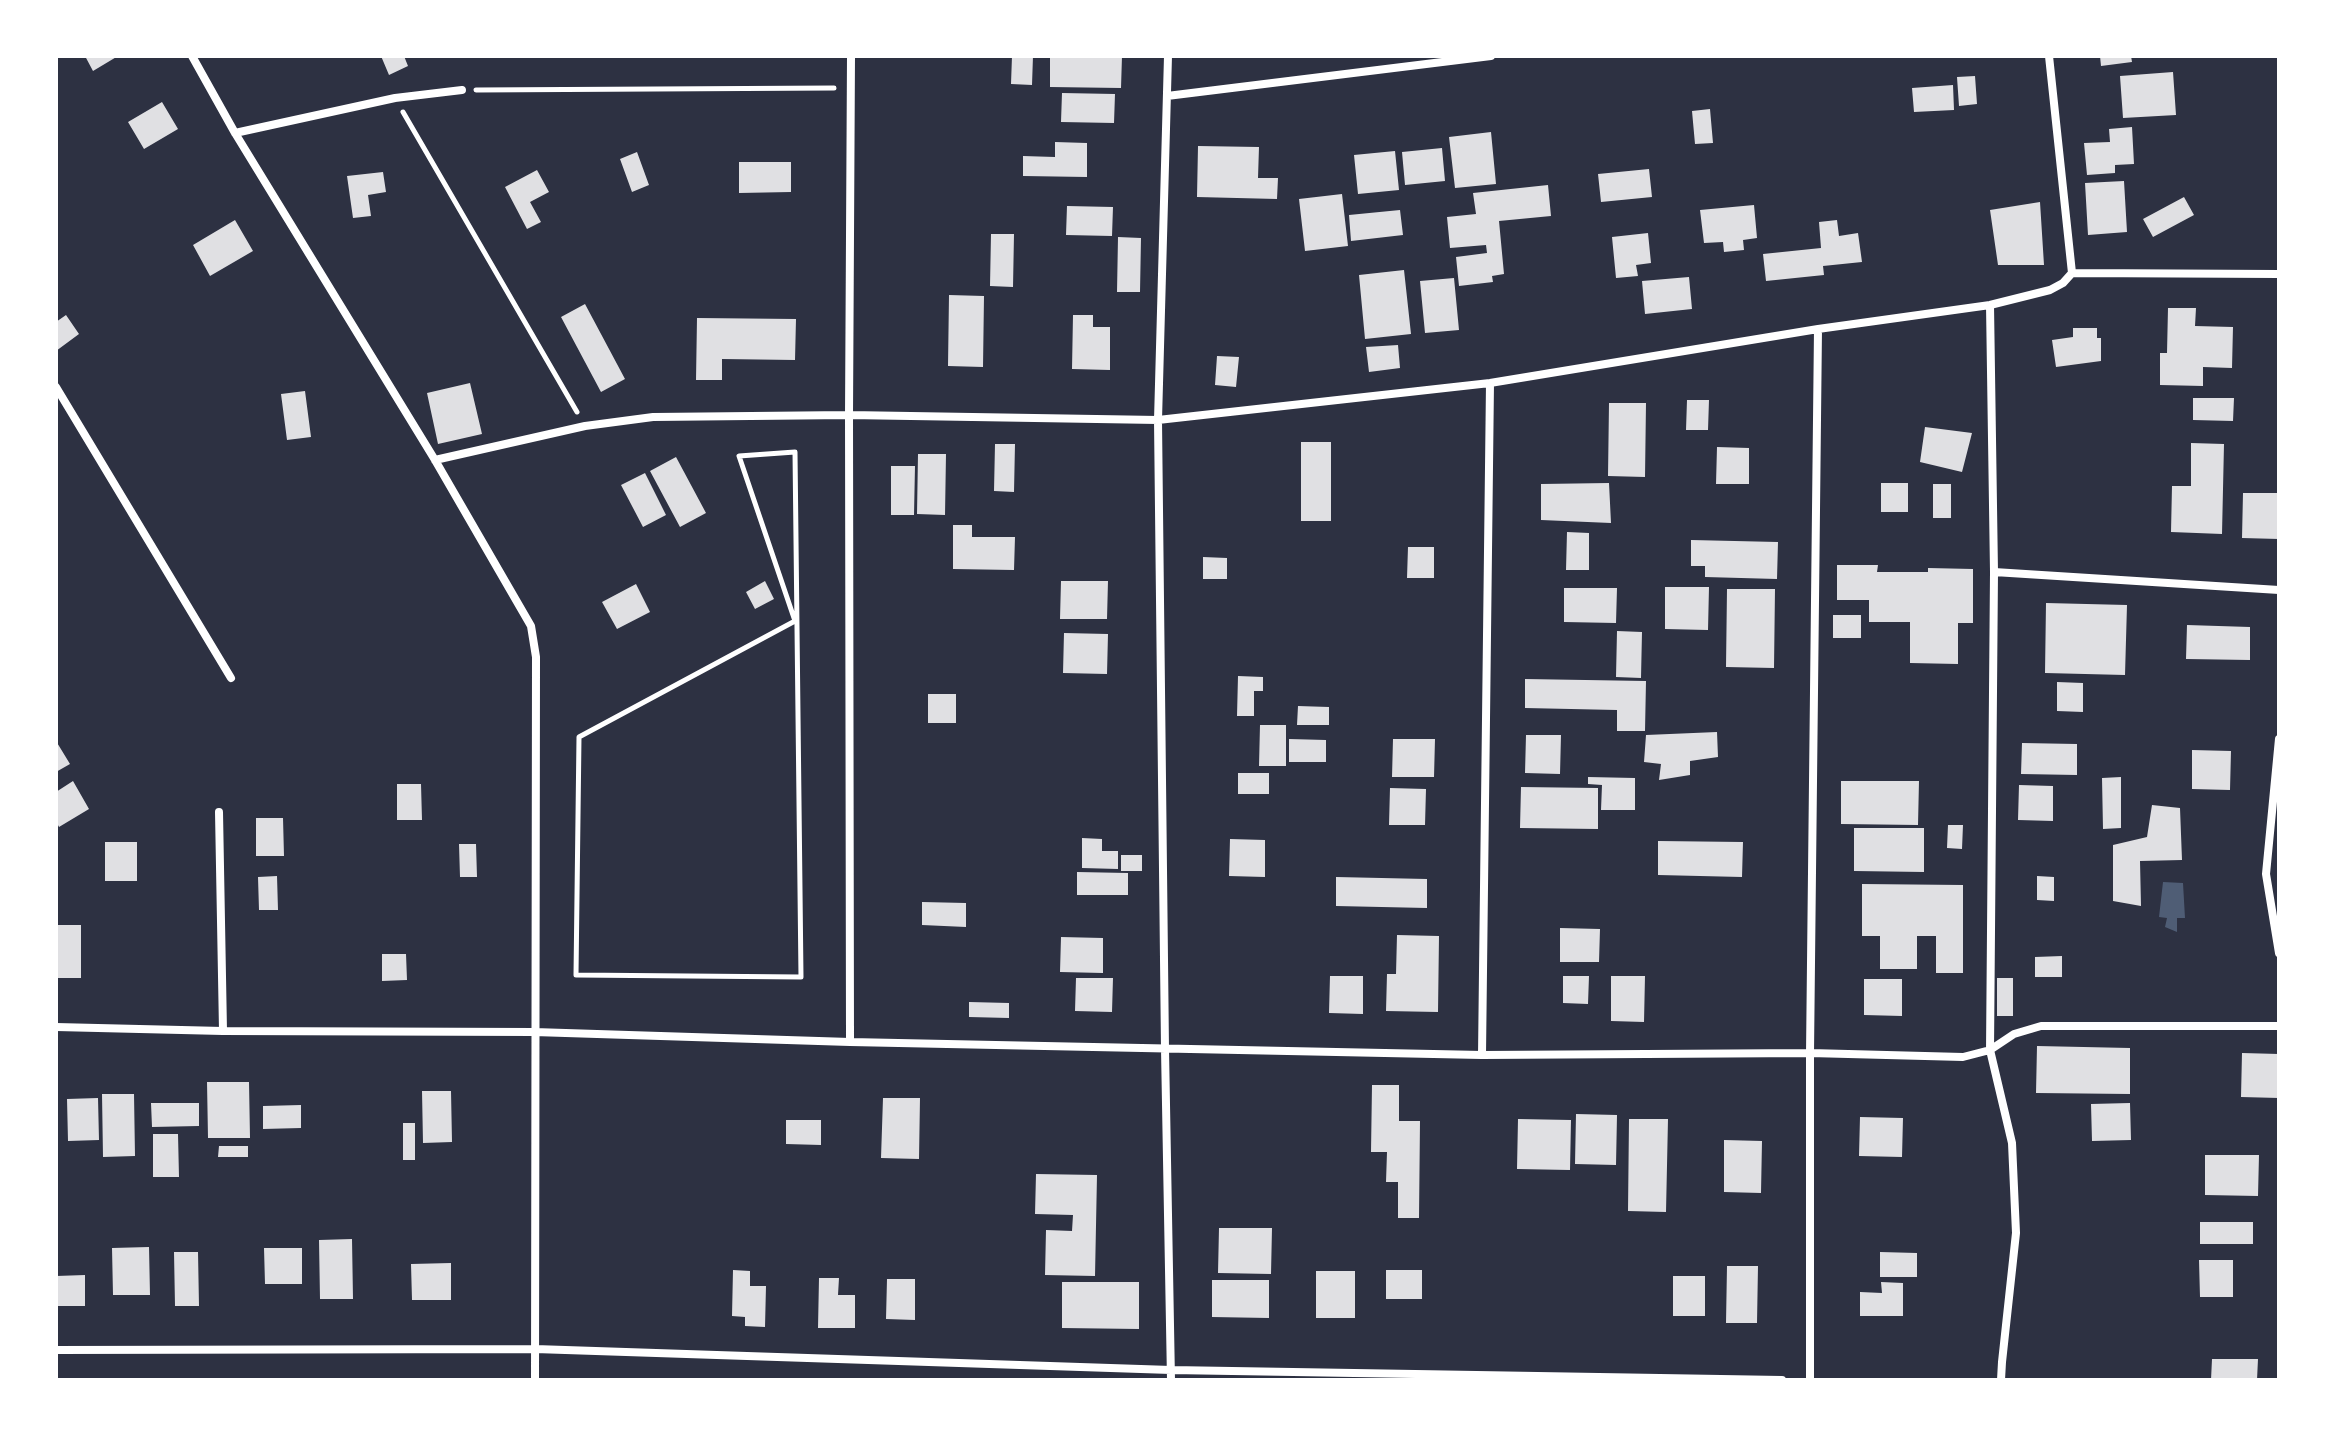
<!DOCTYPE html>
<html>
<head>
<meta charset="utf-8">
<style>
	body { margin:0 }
	#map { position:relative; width:2335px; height:1436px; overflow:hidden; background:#2d3142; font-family:"Archivo Narrow",sans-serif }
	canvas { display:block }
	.frame { position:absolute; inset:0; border:58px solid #fff; pointer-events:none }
</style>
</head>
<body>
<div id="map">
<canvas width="2335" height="1436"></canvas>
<div class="frame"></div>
</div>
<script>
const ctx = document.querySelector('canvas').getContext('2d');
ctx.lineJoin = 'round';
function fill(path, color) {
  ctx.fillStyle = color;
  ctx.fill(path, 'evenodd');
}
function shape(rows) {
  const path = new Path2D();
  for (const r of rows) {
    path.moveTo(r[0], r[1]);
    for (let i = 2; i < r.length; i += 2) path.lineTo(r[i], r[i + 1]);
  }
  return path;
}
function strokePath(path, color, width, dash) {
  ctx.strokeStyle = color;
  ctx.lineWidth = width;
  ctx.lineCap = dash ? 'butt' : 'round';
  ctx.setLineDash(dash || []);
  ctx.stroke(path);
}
fill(shape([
	[2163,882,2183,883,2185,918,2177,918,2177,932,2165,927,2167,918,2159,917]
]), '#4f5d75');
fill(shape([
	[85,56,118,56,93,71],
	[381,56,404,56,408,66,389,75],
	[1012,56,1033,56,1032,85,1011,84],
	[1050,56,1122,56,1121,88,1050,87],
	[2100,56,2131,56,2132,62,2101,66],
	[2173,72,2176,115,2123,118,2120,76],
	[1975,76,1977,104,1959,106,1957,77],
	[1953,85,1954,110,1914,112,1912,88],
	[1062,93,1115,94,1114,123,1061,122],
	[162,102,178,129,144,149,128,122],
	[1710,109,1713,143,1695,144,1692,111],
	[2132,127,2134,164,2115,165,2115,173,2087,175,2084,143,2110,142,2109,129],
	[1491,132,1496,184,1455,188,1449,137],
	[1055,142,1087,143,1087,177,1023,176,1023,156,1055,157],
	[1198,146,1259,147,1258,178,1278,178,1277,199,1197,197],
	[1442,148,1445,181,1405,185,1402,152],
	[1395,151,1399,190,1358,194,1354,155],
	[637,152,649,185,632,192,620,159],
	[739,162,791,162,791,192,739,193],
	[1649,169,1652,197,1601,202,1598,174],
	[537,170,549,192,530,202,541,222,527,229,505,187],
	[383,172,386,192,368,195,371,216,353,218,347,176],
	[2124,181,2127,232,2088,235,2085,183],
	[1548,185,1551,216,1499,221,1504,274,1492,276,1493,282,1459,286,1456,257,1487,253,1486,245,1450,248,1447,217,1476,214,1473,193],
	[1342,194,1348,246,1305,251,1299,199],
	[2184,197,2194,215,2153,237,2143,219],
	[2040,202,2044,265,1998,265,1990,210],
	[1754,205,1757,238,1743,240,1744,250,1724,252,1723,242,1704,243,1700,210],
	[1067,206,1113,207,1112,236,1066,235],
	[1400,210,1403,235,1351,241,1349,215],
	[235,220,253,251,210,276,193,245],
	[1837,220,1839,236,1858,233,1862,262,1823,266,1824,275,1766,281,1763,254,1821,248,1819,222],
	[1648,233,1651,263,1636,265,1638,276,1616,278,1612,237],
	[991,234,1014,234,1013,287,990,286],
	[1118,237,1141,238,1140,292,1117,292],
	[1404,270,1411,334,1365,339,1359,275],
	[1689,277,1692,309,1645,314,1642,281],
	[1454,278,1459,330,1425,333,1420,281],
	[949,295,984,296,983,367,948,366],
	[585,304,625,379,601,392,561,317],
	[2168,308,2196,308,2195,326,2233,327,2232,368,2203,367,2203,386,2160,385,2160,353,2167,353],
	[66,315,79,334,56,351,56,322],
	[1073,315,1093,315,1093,327,1110,327,1110,370,1072,369],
	[697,318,796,319,795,360,722,359,722,380,696,380],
	[2073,328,2097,328,2097,338,2101,338,2101,361,2056,367,2052,340,2073,337],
	[1398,345,1400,368,1369,372,1366,347],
	[1217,356,1239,357,1236,387,1215,385],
	[470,383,482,434,438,444,427,393],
	[305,391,311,437,287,440,281,394],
	[2193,398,2234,398,2233,421,2193,420],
	[1687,400,1709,400,1708,430,1686,430],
	[1609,403,1646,403,1645,477,1608,476],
	[1925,427,1972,433,1962,472,1920,462],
	[1301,442,1331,442,1331,521,1301,521],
	[2191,443,2224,444,2222,534,2171,532,2172,486,2191,486],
	[995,444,1015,444,1014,492,994,491],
	[1717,447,1749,448,1749,484,1716,484],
	[918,454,946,454,945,515,917,514],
	[676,457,706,513,680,527,650,471],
	[891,466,915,466,914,515,891,515],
	[645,473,666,515,643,527,621,485],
	[1609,483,1611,523,1541,520,1541,484],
	[1881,483,1908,483,1908,512,1881,512],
	[1933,484,1951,484,1951,518,1933,518],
	[2243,493,2279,493,2279,539,2242,538],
	[953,525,972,525,972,537,1015,537,1014,570,953,569],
	[1567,532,1589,533,1589,570,1566,570],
	[1691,540,1778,542,1777,579,1705,577,1705,566,1691,566],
	[1408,547,1434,547,1434,578,1407,578],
	[1203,557,1227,558,1227,579,1203,579],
	[1837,565,1878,565,1877,572,1928,572,1928,568,1973,569,1973,623,1958,623,1958,664,1910,663,1910,622,1869,622,1869,600,1837,600],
	[765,581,774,599,755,609,746,592],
	[1061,581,1108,581,1107,619,1060,619],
	[636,584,650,612,617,629,602,602],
	[1665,587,1709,587,1708,630,1665,629],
	[1564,588,1617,588,1616,623,1564,622],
	[1727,589,1775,589,1774,668,1726,667],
	[2046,603,2127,605,2125,675,2045,673],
	[1833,615,1861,615,1861,638,1833,638],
	[2187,625,2250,627,2250,660,2186,659],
	[1617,631,1642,632,1641,678,1616,677],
	[1064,633,1108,634,1107,674,1063,673],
	[1238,676,1263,677,1263,691,1254,691,1254,716,1237,716],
	[1525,679,1646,681,1645,731,1617,731,1617,710,1525,708],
	[2057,682,2083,683,2083,712,2057,711],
	[928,694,956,694,956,723,928,723],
	[1298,706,1329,707,1329,725,1297,725],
	[1260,725,1286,725,1286,766,1259,766],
	[1717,732,1718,757,1690,761,1690,775,1659,780,1661,764,1644,762,1646,735],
	[1526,735,1561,735,1560,774,1525,773],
	[1289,739,1326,740,1326,762,1289,762],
	[1393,739,1435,739,1434,777,1392,777],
	[56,741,70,764,56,772],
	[2022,743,2077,744,2077,775,2021,774],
	[2192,750,2231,751,2230,790,2192,789],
	[1238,773,1269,773,1269,794,1238,794],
	[1588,777,1635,778,1635,810,1601,810,1602,785,1588,784],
	[2121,777,2121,828,2103,829,2102,778],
	[73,781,89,809,59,827,56,821,56,792],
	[1841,781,1919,781,1918,825,1841,824],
	[397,784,421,784,422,820,397,820],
	[2019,785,2053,786,2053,821,2018,820],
	[1521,787,1598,788,1598,829,1520,828],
	[1390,788,1426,789,1425,825,1389,825],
	[2152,805,2180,808,2182,860,2140,861,2141,906,2113,901,2113,845,2147,837],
	[256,818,283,818,284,856,256,856],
	[1948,825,1963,825,1962,849,1947,848],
	[1854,828,1924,828,1924,872,1854,871],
	[1082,838,1102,839,1102,851,1118,851,1118,869,1082,868],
	[1230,839,1265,840,1265,877,1229,876],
	[1658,841,1743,842,1742,877,1658,875],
	[105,842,137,842,137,881,105,881],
	[459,844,476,844,477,877,460,877],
	[1121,855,1142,855,1142,871,1121,871],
	[1077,872,1128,873,1128,895,1077,895],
	[277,876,278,910,259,910,258,877],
	[2037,876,2054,877,2054,901,2037,900],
	[1336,877,1427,879,1427,908,1336,906],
	[1862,884,1963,885,1963,973,1936,973,1936,936,1917,936,1917,969,1880,969,1880,936,1862,936],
	[922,902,966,903,966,927,922,925],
	[56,925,81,925,81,978,56,978],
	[1560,928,1600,929,1599,962,1560,962],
	[1397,935,1439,936,1438,1012,1386,1011,1387,974,1396,974],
	[1061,937,1103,938,1103,973,1060,972],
	[382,954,406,954,407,980,382,981],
	[2062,956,2062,977,2035,977,2035,957],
	[1330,976,1363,976,1363,1014,1329,1013],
	[1563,976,1589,976,1588,1004,1563,1003],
	[1611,976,1645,976,1644,1022,1611,1021],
	[1076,978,1113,978,1112,1012,1075,1011],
	[1997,978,2013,978,2013,1016,1997,1016],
	[1864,979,1902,979,1902,1016,1864,1015],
	[969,1002,1009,1003,1009,1018,969,1017],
	[2037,1046,2130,1048,2130,1094,2036,1093],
	[2242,1053,2279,1054,2279,1098,2241,1097],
	[207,1082,249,1082,250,1138,208,1138],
	[1372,1085,1399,1085,1399,1121,1420,1121,1419,1218,1398,1218,1398,1182,1386,1182,1387,1152,1371,1152],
	[422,1091,451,1091,452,1142,423,1143],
	[102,1094,134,1094,135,1156,103,1157],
	[98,1098,99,1140,68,1141,67,1099],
	[883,1098,920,1098,919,1159,881,1158],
	[151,1103,199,1103,199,1126,152,1127],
	[2130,1103,2131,1140,2092,1141,2091,1104],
	[301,1105,301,1128,263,1129,263,1106],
	[1576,1114,1617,1115,1616,1165,1575,1164],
	[1860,1117,1903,1118,1902,1157,1859,1156],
	[1518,1119,1571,1120,1570,1170,1517,1169],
	[1629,1119,1668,1119,1666,1212,1628,1211],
	[786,1120,821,1120,821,1145,786,1144],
	[403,1123,415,1123,415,1160,403,1160],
	[153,1134,178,1134,179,1177,153,1177],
	[1724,1140,1762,1141,1761,1193,1724,1192],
	[219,1146,248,1146,248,1157,218,1157],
	[2205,1155,2259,1155,2258,1196,2205,1195],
	[1036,1174,1097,1175,1095,1276,1045,1275,1046,1230,1072,1231,1073,1215,1035,1214],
	[2200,1222,2253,1222,2253,1244,2200,1244],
	[1219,1228,1272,1228,1271,1274,1218,1273],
	[352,1239,353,1299,320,1299,319,1240],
	[149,1247,150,1295,113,1295,112,1248],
	[264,1248,302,1248,302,1284,265,1284],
	[174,1252,198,1252,199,1306,175,1306],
	[1880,1252,1917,1253,1917,1277,1880,1277],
	[2199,1260,2233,1260,2233,1297,2200,1297],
	[451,1263,451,1300,412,1300,411,1264],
	[1727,1266,1758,1266,1757,1323,1726,1323],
	[733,1270,750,1271,750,1286,766,1286,765,1327,745,1326,745,1317,732,1316],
	[1386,1270,1422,1270,1422,1299,1386,1299],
	[1316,1271,1355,1271,1355,1318,1316,1318],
	[85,1275,85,1306,56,1306,56,1276],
	[1673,1276,1705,1276,1705,1316,1673,1316],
	[819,1278,839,1278,838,1295,855,1295,855,1328,818,1328],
	[887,1279,915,1279,915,1320,886,1319],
	[1212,1280,1269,1280,1269,1318,1212,1317],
	[1062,1282,1139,1282,1139,1329,1062,1328],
	[1881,1282,1903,1283,1903,1316,1860,1316,1860,1292,1882,1293],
	[2212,1359,2258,1359,2257,1380,2211,1380]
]), '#e0e0e3');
strokePath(shape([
	[476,90,834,88],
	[403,112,577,412],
	[795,452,801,977,576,975,579,737,795,621,739,456,795,452]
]), '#fff', 5);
strokePath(shape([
	[192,56,235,133,435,460,531,626,536,657,535,1380],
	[1168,56,1158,420,1165,1049,1171,1380],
	[1167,96,1491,56],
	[235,133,395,98,462,90],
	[2072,273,2279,274],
	[1990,305,1994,572,1990,1050,2012,1143,2016,1233,2002,1362,2001,1380],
	[56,387,231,678],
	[435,460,585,426,653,417,849,415,1158,420,1490,383,1818,329,1990,305,2050,290,2063,283,2072,273,2049,56],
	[1994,572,2279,590],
	[2279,739,2266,874,2279,953],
	[219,812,223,1031],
	[56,1027,223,1031,534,1032,850,1042,1482,1055,1810,1053,1963,1057,1990,1050,2014,1034,2041,1026,2279,1026],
	[850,1042,849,415,851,56],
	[1482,1055,1490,383],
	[56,1350,535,1349,1171,1370,1782,1380],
	[1810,1380,1810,1053,1818,329]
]), '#fff', 8);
</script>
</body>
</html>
